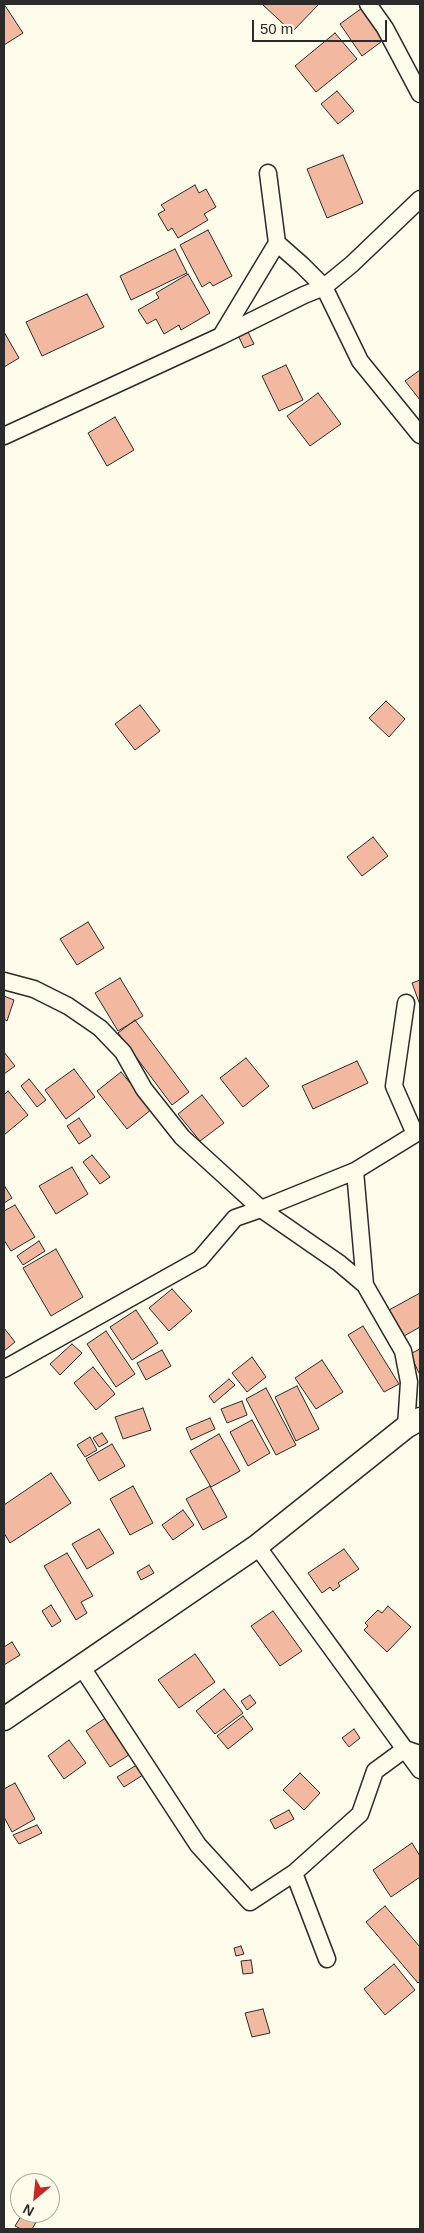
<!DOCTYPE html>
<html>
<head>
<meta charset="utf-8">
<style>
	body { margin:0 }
	#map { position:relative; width:424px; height:2233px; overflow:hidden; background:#fdfbea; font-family:Helvetica,sans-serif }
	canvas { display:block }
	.frame { position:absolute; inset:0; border:5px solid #2b2b2b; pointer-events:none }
	.north { position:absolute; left:10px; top:2173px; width:50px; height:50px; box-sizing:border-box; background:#fdfbea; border:1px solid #a9a89e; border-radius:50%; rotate:208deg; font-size:14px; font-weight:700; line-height:20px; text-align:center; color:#2b2b2b }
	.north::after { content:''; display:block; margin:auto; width:18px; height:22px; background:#c62828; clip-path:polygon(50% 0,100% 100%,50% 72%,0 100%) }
	.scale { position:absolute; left:252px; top:20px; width:135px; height:22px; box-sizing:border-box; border:2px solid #2b2b2b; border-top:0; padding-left:6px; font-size:15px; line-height:18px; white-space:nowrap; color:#2b2b2b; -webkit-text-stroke:4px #fdfbea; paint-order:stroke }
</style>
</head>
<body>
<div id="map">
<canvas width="424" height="2233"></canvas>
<div class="frame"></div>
<div class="north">N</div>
<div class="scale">50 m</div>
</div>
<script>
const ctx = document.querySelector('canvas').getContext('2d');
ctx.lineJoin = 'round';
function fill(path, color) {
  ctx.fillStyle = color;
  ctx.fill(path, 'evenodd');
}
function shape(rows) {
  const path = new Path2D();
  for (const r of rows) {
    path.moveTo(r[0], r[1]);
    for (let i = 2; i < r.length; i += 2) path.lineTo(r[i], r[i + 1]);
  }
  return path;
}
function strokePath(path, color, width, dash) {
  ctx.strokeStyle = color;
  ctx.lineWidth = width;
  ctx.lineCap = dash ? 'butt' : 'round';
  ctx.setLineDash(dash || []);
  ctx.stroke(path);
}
const building = shape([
	[4,4,23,33,4,45,4,4],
	[262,4,319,4,292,32,262,4],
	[362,8,385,39,362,56,340,24,362,8],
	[335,33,357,59,316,92,295,66,335,33],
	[337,91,354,111,338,124,321,104,337,91],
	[343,155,363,203,327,218,307,169,343,155],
	[195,185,199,193,206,189,216,207,204,214,208,220,178,238,172,228,168,231,158,214,165,210,161,205,195,185],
	[208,230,232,276,213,286,210,282,202,287,180,245,208,230],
	[175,249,187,273,131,300,120,276,175,249],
	[188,274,210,313,181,330,179,325,164,334,156,319,147,324,138,310,159,298,156,293,188,274],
	[87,294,104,327,42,356,26,322,87,294],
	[247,330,254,344,244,348,238,335,247,330],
	[4,332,19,358,4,367,4,332],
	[286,365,303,400,279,411,262,376,286,365],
	[420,370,420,400,405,381,420,370],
	[318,393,341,424,310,446,287,416,318,393],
	[115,417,134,450,107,466,88,433,115,417],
	[386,701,405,719,389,737,369,718,386,701],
	[140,705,160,731,135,750,115,724,140,705],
	[373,837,388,856,362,876,347,857,373,837],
	[88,922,104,948,77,965,60,939,88,922],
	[120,978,143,1016,118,1031,95,993,120,978],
	[420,980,420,1005,412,983,420,980],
	[4,996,14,1000,7,1021,4,1019,4,996],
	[135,1020,189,1092,172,1105,118,1033,135,1020],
	[4,1052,15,1066,4,1074,4,1052],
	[246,1058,269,1086,243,1107,220,1078,246,1058],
	[357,1061,368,1083,313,1109,302,1086,357,1061],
	[74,1069,95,1097,66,1119,45,1090,74,1069],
	[121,1072,152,1109,127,1129,97,1091,121,1072],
	[29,1079,46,1100,37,1107,21,1086,29,1079],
	[8,1091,28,1115,4,1135,4,1095,8,1091],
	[202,1095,224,1123,200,1141,178,1114,202,1095],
	[79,1118,91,1136,79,1144,67,1126,79,1118],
	[92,1155,110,1177,100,1184,83,1162,92,1155],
	[72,1167,88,1194,56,1214,39,1186,72,1167],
	[4,1185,12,1198,4,1203,4,1185],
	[15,1205,35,1237,11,1251,4,1240,4,1211,15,1205],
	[39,1241,45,1251,23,1265,17,1256,39,1241],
	[56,1249,83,1297,51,1316,23,1268,56,1249],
	[172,1289,192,1311,169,1331,149,1308,172,1289],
	[420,1293,420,1327,404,1336,389,1310,420,1293],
	[136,1310,158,1343,132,1360,110,1327,136,1310],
	[363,1326,399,1384,384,1392,348,1335,363,1326],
	[4,1328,15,1342,4,1351,4,1328],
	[106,1331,135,1374,116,1387,87,1344,106,1331],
	[72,1344,82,1353,60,1375,50,1364,72,1344],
	[420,1349,420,1375,410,1354,420,1349],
	[162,1350,171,1366,146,1380,137,1363,162,1350],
	[252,1357,266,1377,247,1392,232,1373,252,1357],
	[322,1360,343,1392,316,1409,295,1378,322,1360],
	[93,1367,115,1394,96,1410,74,1383,93,1367],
	[229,1379,235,1385,214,1403,209,1396,229,1379],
	[297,1386,319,1429,296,1441,275,1397,297,1386],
	[266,1388,296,1445,276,1455,246,1399,266,1388],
	[242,1401,247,1415,227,1423,221,1409,242,1401],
	[143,1408,151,1430,123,1439,115,1417,143,1408],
	[210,1418,215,1429,191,1440,186,1428,210,1418],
	[252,1420,270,1453,248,1466,230,1432,252,1420],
	[102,1433,108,1442,99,1447,93,1438,102,1433],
	[219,1434,240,1471,211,1487,190,1451,219,1434],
	[90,1437,97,1450,85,1457,77,1445,90,1437],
	[112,1444,125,1466,99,1481,86,1459,112,1444],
	[51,1473,71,1503,10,1543,4,1533,4,1505,51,1473],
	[133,1486,153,1523,130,1535,110,1499,133,1486],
	[210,1486,227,1517,203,1530,186,1499,210,1486],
	[183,1510,194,1525,173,1540,162,1525,183,1510],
	[99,1529,114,1553,87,1569,72,1544,99,1529],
	[344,1549,359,1569,338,1583,340,1586,333,1591,330,1587,322,1593,308,1573,344,1549],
	[67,1553,93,1596,81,1602,87,1613,76,1620,44,1566,67,1553],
	[149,1565,154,1573,141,1580,137,1572,149,1565],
	[51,1605,61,1621,52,1627,42,1611,51,1605],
	[388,1606,411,1627,387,1652,364,1630,368,1626,365,1623,378,1610,382,1613,388,1606],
	[273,1611,302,1651,280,1666,251,1626,273,1611],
	[12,1642,20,1655,4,1665,4,1647,12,1642],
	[195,1654,215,1682,179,1708,158,1680,195,1654],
	[224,1689,243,1713,215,1734,196,1711,224,1689],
	[250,1695,256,1703,247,1710,241,1701,250,1695],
	[110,1715,135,1751,110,1767,86,1731,110,1715],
	[243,1716,253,1729,228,1749,217,1736,243,1716],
	[354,1729,360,1738,349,1747,342,1738,354,1729],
	[69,1740,86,1763,64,1779,48,1756,69,1740],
	[140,1763,146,1773,124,1787,117,1777,140,1763],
	[300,1773,320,1793,304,1810,283,1790,300,1773],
	[15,1783,35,1819,12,1832,4,1817,4,1789,15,1783],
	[289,1810,294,1819,275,1829,270,1820,289,1810],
	[37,1825,42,1833,19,1844,13,1835,37,1825],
	[412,1843,420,1856,420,1877,391,1897,373,1870,412,1843],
	[385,1906,420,1947,420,1981,418,1983,366,1922,385,1906],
	[241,1946,244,1954,236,1956,234,1948,241,1946],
	[251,1960,253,1973,243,1974,241,1961,251,1960],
	[394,1964,415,1990,385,2015,364,1989,394,1964],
	[263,2009,270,2033,252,2037,245,2013,263,2009],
	[23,2213,33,2213,39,2217,32,2229,21,2229,15,2226,23,2213]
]);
fill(building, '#f2b8a0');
strokePath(building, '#2b2b2b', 1);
const street = shape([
	[368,4,385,28,420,94],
	[277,243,302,265,324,287,360,361,420,435],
	[221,336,277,243,268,173],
	[4,436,221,336,304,295,324,287,352,264,420,199],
	[4,981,34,989,68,1006,100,1028,123,1052,144,1089,182,1137,261,1209,355,1171],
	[365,1285,355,1171,415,1134,394,1086,406,1003],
	[4,1369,200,1259,235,1218,261,1209,339,1263,365,1285,403,1351,409,1382,406,1427],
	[257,1546,420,1770],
	[81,1666,198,1845,250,1902,294,1873],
	[327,1959,294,1873,360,1814,375,1771,405,1749,420,1754]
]);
const secondary = shape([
	[4,1719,257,1546,406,1427,420,1419]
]);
strokePath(street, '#2b2b2b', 19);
strokePath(secondary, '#2b2b2b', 25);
strokePath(street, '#fdfbea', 16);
strokePath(secondary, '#fdfbea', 22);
</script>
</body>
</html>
